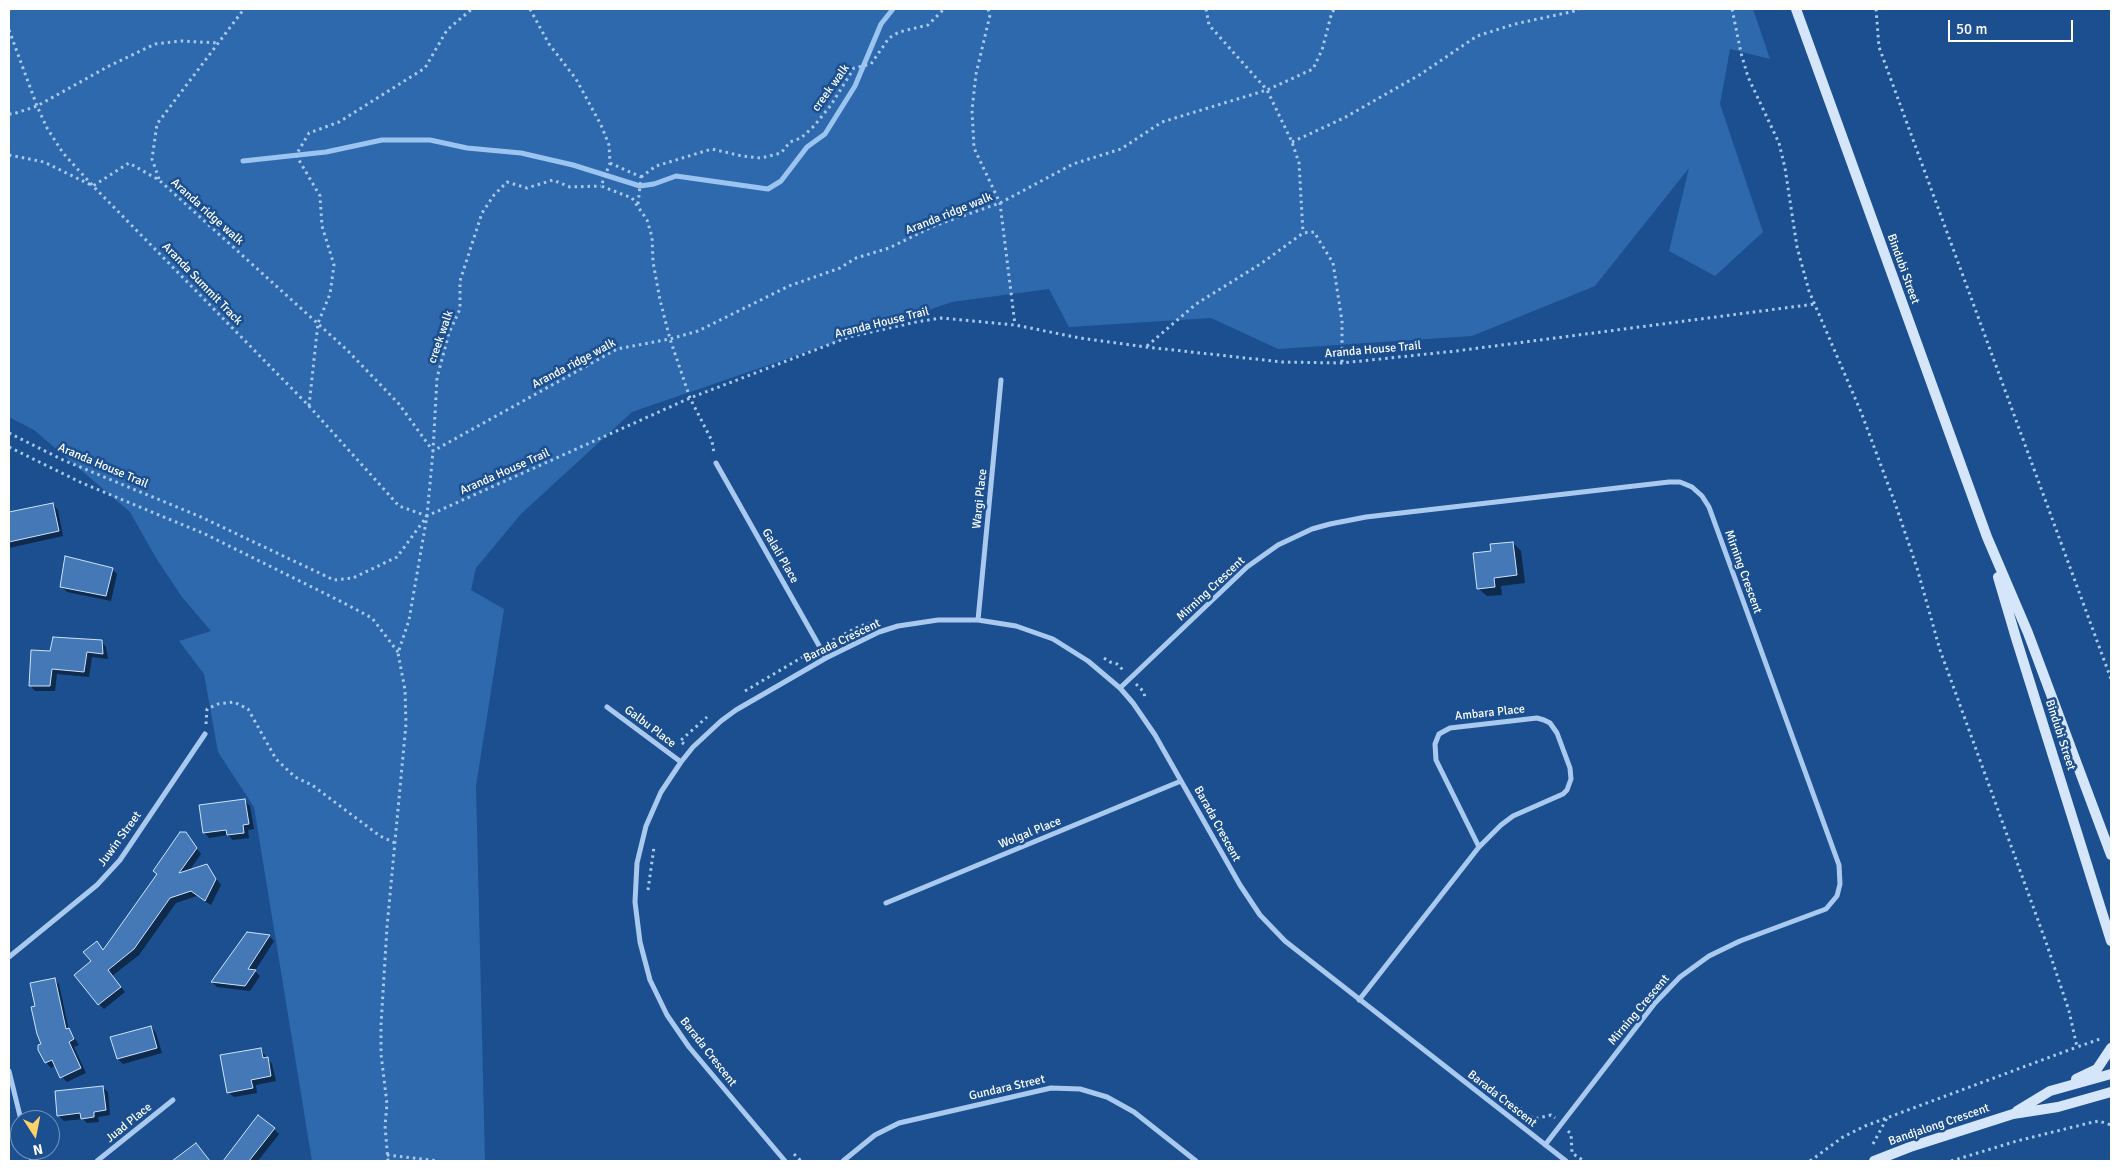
<!DOCTYPE html>
<html>
<head>
<meta charset="utf-8">
<style>
	body { margin:0 }
	#map { position:relative; width:2120px; height:1170px; overflow:hidden; background:#1b4f8f; font-family:Signika,sans-serif }
	canvas { display:block }
	.frame { position:absolute; inset:0; border:10px solid #fff; pointer-events:none }
	.north { position:absolute; left:10px; top:1110px; width:50px; height:50px; box-sizing:border-box; background:#1b4f8f; border:1px solid #7695bc; border-radius:50%; rotate:169deg; font-size:14px; font-weight:700; line-height:20px; text-align:center; color:#fff }
	.north::after { content:''; display:block; margin:auto; width:18px; height:22px; background:#ffd166; clip-path:polygon(50% 0,100% 100%,50% 72%,0 100%) }
	.scale { position:absolute; left:1948px; top:20px; width:125px; height:22px; box-sizing:border-box; border:2px solid #fff; border-top:0; padding-left:6px; font-size:15px; line-height:18px; white-space:nowrap; color:#fff; -webkit-text-stroke:4px #1b4f8f; paint-order:stroke }
</style>
</head>
<body>
<div id="map">
<canvas width="2120" height="1170"></canvas>
<div class="frame"></div>
<div class="north">N</div>
<div class="scale">50 m</div>
</div>
<script>
const ctx = document.querySelector('canvas').getContext('2d');
ctx.lineJoin = 'round';
function fill(path, color) {
  ctx.fillStyle = color;
  ctx.fill(path, 'evenodd');
}
function shape(rows) {
  const path = new Path2D();
  for (const r of rows) {
    path.moveTo(r[0], r[1]);
    for (let i = 2; i < r.length; i += 2) path.lineTo(r[i], r[i + 1]);
  }
  return path;
}
function strokePath(path, color, width, dash) {
  ctx.strokeStyle = color;
  ctx.lineWidth = width;
  ctx.lineCap = dash ? 'butt' : 'round';
  ctx.setLineDash(dash || []);
  ctx.stroke(path);
}
function drawText(font, color, halo, rows, align = 'center') {
  ctx.font = font + ' Signika,sans-serif';
  ctx.lineWidth = 5;
  ctx.setLineDash([]);
  ctx.textBaseline = 'middle';
  ctx.strokeStyle = halo;
  ctx.fillStyle = color;
  for (const [text, x, y, turn = 0] of rows) {
    ctx.save();
    ctx.translate(x, y);
    ctx.rotate((+turn || 0) * Math.PI / 180);
    ctx.textAlign = isNaN(turn) ? turn : align;
    if (halo) ctx.strokeText(text, 0, 0);
    ctx.fillText(text, 0, 0);
    ctx.restore();
  }
}
fill(shape([
	[9,9,1753,9,1770,59,1730,49,1720,104,1763,232,1715,276,1669,251,1689,168,1595,286,1472,336,1278,349,1211,318,1069,327,1049,289,952,302,632,412,521,514,476,568,471,590,504,609,476,786,485,1161,312,1161,254,807,218,752,204,674,179,641,211,631,182,597,156,558,130,512,34,430,9,417]
]), '#2e69ad');
fill(shape([
	[53,504,58,510,63,536,9,548,9,513],
	[1513,543,1521,551,1525,583,1501,586,1502,595,1487,596,1478,588,1492,552],
	[112,569,117,574,111,601,67,592,62,587],
	[101,641,106,647,108,659,92,657,89,677,57,674,55,691,35,691,30,685,51,653],
	[245,801,250,806,254,829,248,830,249,838,233,840,228,835,209,838,204,832],
	[186,833,201,854,189,871,207,866,221,885,211,905,197,896,176,903,139,955,112,976,125,992,104,1009,99,1004,93,961,97,943,104,951],
	[248,933,269,936,274,941,255,971,260,976,250,991,217,987,212,982],
	[54,979,59,984,69,1030,79,1045,74,1047,86,1073,67,1082,62,1077,56,1065,51,1068,46,1062,37,1007],
	[151,1027,156,1033,162,1053,123,1064,118,1059],
	[260,1049,272,1064,276,1081,256,1085,257,1093,234,1097,228,1092],
	[102,1087,108,1092,110,1115,98,1117,99,1122,87,1123,83,1119,64,1121,58,1115],
	[274,1129,279,1134,258,1161,232,1161,228,1157]
]), '#0007');
strokePath(shape([
	[243,161,326,152,382,140,430,140,467,148,521,153,573,165,640,186,654,184,676,176,768,189,781,181,807,147,825,134,855,86,881,24,893,9]
]), '#9cc4f0', 5);
const building = shape([
	[53,503,59,531,9,542,9,512,53,503],
	[1513,542,1517,575,1494,578,1495,587,1477,589,1473,553,1491,551,1490,544,1513,542],
	[65,556,113,568,106,596,60,587,65,556],
	[53,637,102,640,103,654,87,652,84,672,52,669,50,686,29,686,31,650,50,651,53,637],
	[245,799,249,824,243,825,244,833,227,835,226,830,203,833,199,805,245,799],
	[180,832,186,832,197,848,179,873,207,864,216,879,205,901,191,891,170,898,134,949,108,970,121,987,98,1005,74,975,91,961,83,952,97,941,103,950,157,874,153,871,180,832],
	[247,932,270,935,248,969,256,970,245,986,211,982,247,932],
	[55,978,66,1029,69,1028,74,1039,69,1042,81,1068,60,1078,52,1060,45,1063,38,1050,38,1045,41,1044,37,1034,31,1007,35,1006,30,983,55,978],
	[151,1026,157,1048,117,1059,110,1037,151,1026],
	[261,1048,263,1058,268,1057,271,1076,251,1080,253,1088,227,1093,220,1055,261,1048],
	[103,1086,106,1110,94,1112,94,1117,81,1119,80,1113,57,1116,55,1091,103,1086],
	[258,1115,275,1128,249,1161,223,1161,258,1115],
	[196,1143,210,1161,172,1161,196,1143]
]);
fill(building, '#4478b7');
strokePath(building, '#cfe3fa', 1);
strokePath(shape([
	[530,9,549,44,576,79,601,125,609,145,610,163,601,186,632,198,647,220,652,237,653,262,660,300,670,339,690,398,712,441,714,453],
	[988,9,990,15,976,74,972,110,974,148,1000,203,1015,325],
	[1206,9,1209,25,1267,90,1292,142,1299,163,1303,233],
	[1732,9,1741,53,1748,77,1779,143,1785,168,1797,247,1809,291,1861,412,1895,503,1917,568,1940,650,2047,945,2069,1011,2077,1047,2103,1038],
	[1876,9,1879,47,2111,679],
	[9,30,37,106,47,128,63,153,93,186,309,406,399,506,427,516],
	[9,114,13,114,37,106,109,66,155,44,181,41,219,43],
	[1292,142,1344,118,1421,74,1477,36,1515,24,1575,11,1579,9],
	[9,155,44,162,93,186,129,163,159,180,347,350,399,404,433,451,617,349,670,339,698,331,789,286,840,268,856,258,889,248,934,226,1000,203,1073,164,1121,149,1162,122,1267,90,1313,69,1322,50,1332,12,1335,9],
	[610,163,641,177],
	[641,177,656,166,712,149,742,156,761,158,781,153,790,142,801,138,814,126,831,105,854,68,871,64,889,38,899,32,928,25,944,9],
	[159,179,152,159,157,124,244,9],
	[638,204,641,177],
	[1147,346,1196,304,1262,263,1303,233,1314,232,1333,263,1342,321,1342,363],
	[309,406,318,323,330,294,334,265,322,226,320,196,296,155,309,133,339,122,425,68,447,30,472,9],
	[9,433,63,460,201,517,334,580,353,578,397,557,427,516,690,398,849,337,916,322,941,318,1015,325,1080,338,1146,347,1282,362,1342,363,1456,351,1815,304],
	[9,447,82,483,205,534,342,602,372,618,398,652],
	[827,643,860,626,871,623],
	[1104,658,1110,662,1117,664,1123,670],
	[1136,684,1144,692,1145,699],
	[745,691,811,652],
	[206,724,207,709,218,704,234,702,248,709,276,759,295,777,312,785,380,836,395,843],
	[684,744,680,741,707,717],
	[648,890,654,847],
	[1489,1085,1534,1119,1551,1115,1555,1118],
	[1568,1131,1571,1134,1572,1153,1584,1161],
	[1873,1144,1887,1118],
	[794,1154,801,1161],
	[387,1155,438,1161],
	[388,1161,385,1126,387,1104,381,1054,381,1025,387,927,406,724,405,690,398,653,409,620,427,516,433,451,437,378,449,333,460,309,460,281,482,213,494,195,507,182,527,188,553,180,570,187,601,186],
	[1810,1161,1843,1137,1865,1126,2077,1047],
	[1951,1161,2017,1141,2089,1123,2099,1121,2111,1125]
]), '#a9c9ee', 3, [2.5, 4]);
strokePath(shape([
	[716,463,826,658],
	[978,620,1001,380],
	[1120,688,1247,567,1278,545,1312,529,1330,524,1366,517,1669,482,1680,482,1692,487,1702,496,1709,507,1839,865,1840,884,1837,896,1826,909,1740,941,1709,956,1680,977,1655,1003,1545,1145],
	[607,707,681,762],
	[886,903,1181,781],
	[9,957,97,885,120,860,205,734],
	[1359,1000,1479,847,1436,760,1435,744,1439,734,1450,728,1537,718,1544,720,1550,723,1557,733,1570,768,1571,779,1567,790,1563,794,1513,816,1501,825,1479,847],
	[9,1071,21,1120],
	[29,1150,32,1161],
	[97,1161,173,1100],
	[785,1161,689,1047,667,1015,650,980,640,942,635,902,637,863,646,826,661,792,681,762,693,747,721,721,736,710,826,658,879,632,898,626,938,620,978,620,1016,626,1053,639,1088,661,1120,688,1133,703,1155,735,1240,885,1260,915,1285,941,1566,1161],
	[843,1161,875,1135,899,1123,1051,1088,1080,1089,1107,1097,1134,1112,1196,1161]
]), '#a9c9ee', 5);
strokePath(shape([
	[1796,9,1987,537,2028,633,2111,855],
	[1998,577,2016,638,2111,941],
	[2076,1079,2097,1069,2111,1048],
	[2017,1111,2050,1091,2111,1074],
	[1874,1161,1910,1147,2013,1114,2058,1107,2111,1092]
]), '#d6e6fa', 10);
drawText('12px', '#fff', '#1b4f8f', [
	["creek walk",831,88,-54],
	["Aranda ridge walk",207,212,42],
	["Aranda ridge walk",949,214,-22],
	["Bindubi Street",1903,269,70],
	["Aranda Summit Track",202,284,46],
	["Aranda House Trail",882,323,-14],
	["creek walk",441,337,-71],
	["Aranda House Trail",1373,350,-5],
	["Aranda ridge walk",574,364,-28],
	["Aranda House Trail",103,466,23],
	["Aranda House Trail",505,472,-24],
	["Wargi Place",980,499,-84],
	["Galali Place",780,556,60],
	["Mirning Crescent",1743,572,70],
	["Mirning Crescent",1211,589,-43],
	["Barada Crescent",842,641,-26],
	["Ambara Place",1490,713,-6],
	["Galbu Place",650,727,37],
	["Bindubi Street",2060,735,72],
	["Barada Crescent",1217,824,61],
	["Wolgal Place",1030,833,-22],
	["Juwin Street",120,839,-54],
	["Mirning Crescent",1639,1010,-50],
	["Barada Crescent",708,1052,52],
	["Gundara Street",1007,1088,-13],
	["Barada Crescent",1502,1099,38],
	["Juad Place",129,1123,-39],
	["Bandjalong Crescent",1939,1125,-19]
]);
</script>
</body>
</html>
